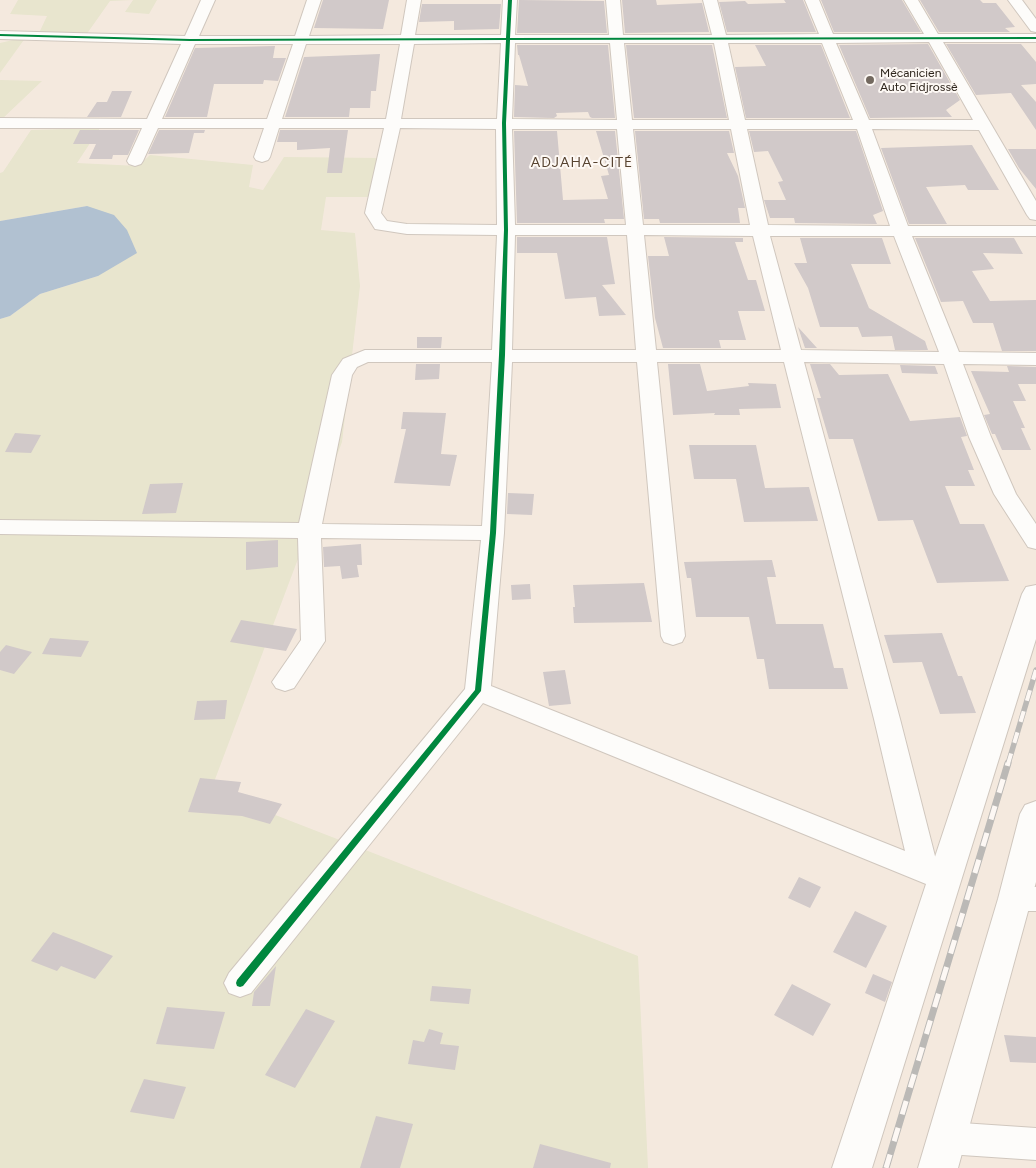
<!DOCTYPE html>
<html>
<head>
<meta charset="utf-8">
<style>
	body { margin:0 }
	canvas { display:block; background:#f4e9de }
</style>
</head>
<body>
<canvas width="1036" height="1168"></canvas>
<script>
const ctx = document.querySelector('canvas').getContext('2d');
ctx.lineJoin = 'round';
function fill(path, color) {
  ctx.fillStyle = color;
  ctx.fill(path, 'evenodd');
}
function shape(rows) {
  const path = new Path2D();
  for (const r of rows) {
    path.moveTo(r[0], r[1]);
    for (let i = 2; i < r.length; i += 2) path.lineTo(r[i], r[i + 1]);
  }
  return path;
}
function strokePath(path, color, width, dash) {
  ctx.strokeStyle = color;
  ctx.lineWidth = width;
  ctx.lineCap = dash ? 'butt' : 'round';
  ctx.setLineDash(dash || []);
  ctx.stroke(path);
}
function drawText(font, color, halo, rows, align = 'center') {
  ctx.font = font + ' Figtree,sans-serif';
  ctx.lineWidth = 4;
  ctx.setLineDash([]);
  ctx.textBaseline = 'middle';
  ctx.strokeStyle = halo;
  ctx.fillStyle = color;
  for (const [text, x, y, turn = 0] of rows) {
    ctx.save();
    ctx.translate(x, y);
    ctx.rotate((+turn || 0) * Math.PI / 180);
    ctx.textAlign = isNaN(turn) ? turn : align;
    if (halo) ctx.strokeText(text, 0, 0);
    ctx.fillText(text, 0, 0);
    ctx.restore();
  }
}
fill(shape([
	[18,0,157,0,149,14,125,12,133,0,110,1,86,35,39,33,47,16,10,14],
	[26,37,0,73,0,43],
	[0,80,42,81,0,121],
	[100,128,77,163,138,166,150,155,253,165,249,187,263,190,284,157,381,158,373,197,326,197,321,230,355,233,360,286,342,442,211,790,638,956,648,1168,0,1168,0,319,10,316,40,294,98,276,87,206,0,221,0,173,3,172,31,130]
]), '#e8e5ce');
fill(shape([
	[87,206,114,215,127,230,137,253,98,276,40,294,10,316,0,319,0,221]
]), '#b1c1d1');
fill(shape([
	[323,0,389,0,383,29,314,28],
	[519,0,604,1,607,33,517,33],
	[622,0,656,0,657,5,702,3,709,32,625,33],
	[784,0,803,0,816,32,727,32,719,2,745,1,748,4,786,3],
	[821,0,902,0,921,32,834,32],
	[920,0,980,0,983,3,996,3,1015,27,1005,28,1010,32,939,32],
	[422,4,501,4,499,29,454,30,454,21,419,22],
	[928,44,960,100,946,110,952,117,870,118,839,45],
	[946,44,1021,44,1036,62,1036,84,1021,85,1036,102,1036,130,1011,93,976,95],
	[517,45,608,45,615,118,592,118,590,117,588,112,556,113,557,116,554,118,514,117,515,85,528,86,519,55,518,55],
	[626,45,712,45,727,118,634,118],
	[755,45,821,45,850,118,746,118,735,67,766,66],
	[275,46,273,58,286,58,278,81,264,80,263,84,214,84,207,117,165,117,195,48],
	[380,54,376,91,371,91,370,108,350,108,349,117,285,117,304,57],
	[112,91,132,91,121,117,87,117,97,102,107,102],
	[80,130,139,130,128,155,113,155,112,159,89,159,96,144,73,144],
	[159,130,205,130,204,133,194,133,189,153,148,154],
	[280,130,348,130,342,173,327,173,330,148,297,150,297,142,277,142],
	[514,131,557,131,563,200,608,199,601,176,609,175,596,131,615,131,624,219,604,219,605,223,517,223],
	[635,131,729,131,734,153,727,153,738,176,745,208,738,208,740,223,660,223,659,219,644,219],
	[749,131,856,131,883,211,873,215,877,224,795,223,794,218,770,218,764,200,786,200,778,182,783,181,768,151,754,152],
	[972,145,999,190,968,190,965,185,926,187,947,224,909,224,881,148],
	[1008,149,1036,149,1036,189,1019,168],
	[517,237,607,237,615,284,602,285,626,315,599,316,596,297,565,299,557,253,517,253],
	[664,237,743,238,743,242,735,242,748,280,756,280,765,311,738,311,746,340,719,340,721,348,663,348,655,318,648,256,669,256],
	[800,238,882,238,891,264,851,264,869,308,925,341,928,350,895,350,892,336,862,337,858,327,820,327,808,288,794,263,807,263],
	[915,238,1014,238,1023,254,983,253,994,269,972,271,990,301,1036,300,1036,351,1002,351,993,323,973,323,963,301,941,302],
	[798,327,817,348,805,348],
	[417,337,442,337,441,348,417,348],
	[416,364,440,364,439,379,415,380],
	[668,364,700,364,707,391,749,386,748,383,776,384,781,408,739,409,740,415,714,415,715,413,673,415],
	[810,364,830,364,839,375,888,374,910,421,960,417,967,436,961,437,974,470,968,470,975,486,945,486,960,524,984,524,1009,581,937,583,913,520,878,521,853,439,829,439,817,398,821,398],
	[900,365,935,366,938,374,902,373],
	[1007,366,1036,367,1036,384,1018,384,1026,401,1013,401,1025,428,1021,428,1031,450,1002,450,995,434,992,434,984,415,990,414,971,371,1009,372],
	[403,412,446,413,441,454,457,455,450,486,394,483,406,429,401,429],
	[15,433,41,435,31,453,5,452],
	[689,445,756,445,765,488,809,487,818,521,744,522,736,479,694,479],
	[183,483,176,513,142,514,150,484],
	[508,493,534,494,532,515,507,514],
	[278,540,278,567,246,570,246,542],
	[361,544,362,565,357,565,359,577,342,579,340,566,324,567,323,547],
	[772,560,776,577,767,577,776,624,823,624,834,668,843,668,848,689,769,689,764,659,757,659,749,617,696,617,691,578,687,578,684,562],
	[644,583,652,622,574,623,573,607,575,607,573,585],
	[530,584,531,599,512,600,511,585],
	[241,620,297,629,286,651,230,642],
	[942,633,958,676,962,676,976,713,940,714,922,662,893,663,884,635],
	[50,638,89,641,81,657,42,654],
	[6,645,32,652,14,674,0,670,0,652],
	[565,670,571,704,549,706,543,672],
	[227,700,225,719,194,720,197,701],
	[200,778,241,782,238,792,282,804,270,824,242,816,188,812],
	[799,877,821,887,810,908,788,898],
	[855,911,887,926,866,968,833,952],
	[53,932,79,942,113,956,95,979,61,966,57,971,31,961],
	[276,966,270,1006,252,1006,254,992],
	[873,974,892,982,885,1002,865,993],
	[792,984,831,1004,813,1036,774,1015],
	[432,986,471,989,469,1004,430,1001],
	[167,1007,225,1012,214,1049,156,1044],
	[306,1009,335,1021,295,1088,265,1075],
	[429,1029,443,1033,440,1044,459,1046,455,1070,408,1064,413,1040,424,1042],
	[1004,1035,1036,1037,1036,1063,1010,1062],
	[144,1079,186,1087,174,1119,130,1112],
	[376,1116,413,1124,400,1168,360,1168],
	[540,1144,611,1163,610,1168,533,1168]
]), '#d1c9c9');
const minor = shape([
	[201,0,215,0,199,36,295,36,307,0,321,0,309,36,401,35,407,0,421,0,415,35,501,35,503,0,517,0,515,35,609,35,606,0,620,0,623,35,712,35,703,0,717,0,726,35,819,34,805,0,819,0,833,34,924,34,904,0,918,0,938,34,1036,34,1036,42,943,42,1036,201,1036,220,1030,219,1027,215,979,130,872,129,908,226,1036,226,1036,236,912,236,959,352,1036,353,1036,365,963,364,991,437,1016,494,1036,524,1036,549,1028,547,994,494,969,437,944,364,804,362,900,719,937,864,946,868,951,876,946,884,936,888,926,884,483,703,251,993,240,997,229,993,224,983,229,973,465,689,481,540,321,538,325,641,294,688,285,691,276,688,272,682,301,640,298,538,0,534,0,520,299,523,332,375,343,359,365,350,492,350,497,235,407,234,375,229,365,213,384,128,279,128,270,157,268,160,262,162,256,160,254,157,264,128,158,128,143,161,141,164,135,166,129,164,127,161,142,128,0,128,0,118,147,119,181,44,0,39,0,31,185,36,201,0],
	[929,42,973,120,869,120,836,43,929,42],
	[501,43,497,119,401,119,414,44,501,43],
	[515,43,610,43,617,120,512,119,515,43],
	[624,43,714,43,729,120,632,120,624,43],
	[728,43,822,43,853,120,745,120,728,43],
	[195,44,293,44,267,119,162,119,195,44],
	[306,44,400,44,386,119,282,119,306,44],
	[400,128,496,129,497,225,407,224,387,221,381,213,400,128],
	[512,129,617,129,626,225,515,225,512,129],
	[633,129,731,129,750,225,643,225,633,129],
	[747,129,857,129,890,226,768,225,747,129],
	[515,235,627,235,636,350,512,350,515,235],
	[644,235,753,236,781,350,656,350,644,235],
	[770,236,894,236,939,352,801,350,770,236],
	[368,362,492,362,482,526,322,524,352,375,357,367,368,362],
	[512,362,637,362,661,636,664,642,673,645,682,642,685,636,657,362,784,362,874,719,905,851,491,686,504,533,512,362],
	[1008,0,1022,0,1036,19,1036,32,1031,31,1008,0],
	[1015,887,1036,887,1036,911,1015,911,1005,908,1000,899,1005,890,1015,887],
	[947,1122,1036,1128,1036,1160,947,1154,935,1149,930,1138,935,1127,947,1122]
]);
const major = shape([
	[1036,585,1036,639,872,1168,832,1168,1022,594,1026,587,1036,585],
	[1036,801,1036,882,958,1168,918,1168,998,899,1020,814,1025,805,1036,801]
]);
strokePath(minor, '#d0c7be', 2);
strokePath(major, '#d0c7be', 2);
fill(minor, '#fdfcfa');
fill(major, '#fdfcfa');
const railFar1 = shape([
	[1008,764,1036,670]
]);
const rail = shape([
	[886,1168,1008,763]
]);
strokePath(railFar1, '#bbb9b6', 5.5);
strokePath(rail, '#bbb9b6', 7);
strokePath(railFar1, '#fdf8f4', 4, [11]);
strokePath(rail, '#fdf8f4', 5, [14]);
fill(shape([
	[508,0,512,0,510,38,1036,37,1036,39,510,40,506,123,508,230,505,355,496,533,481,691,243,986,240,987,237,986,236,983,237,980,475,690,490,533,499,355,504,230,502,123,506,40,190,41,0,36,0,34,190,39,506,38,508,0]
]), '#00873e');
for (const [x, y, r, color] of [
	[870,80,5,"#73695f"]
]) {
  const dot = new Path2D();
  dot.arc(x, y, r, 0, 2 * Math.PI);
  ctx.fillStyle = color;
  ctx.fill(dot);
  strokePath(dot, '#fdf8f4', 2);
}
drawText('12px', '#2d241b', '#fdf8f4', [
	["Mécanicien",880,73],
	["Auto Fidjrossè",880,87]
], 'left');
ctx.letterSpacing = '1px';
drawText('14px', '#574330', '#fdf8f4', [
	["ADJAHA-CITÉ",582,163]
]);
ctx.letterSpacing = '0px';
</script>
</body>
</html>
